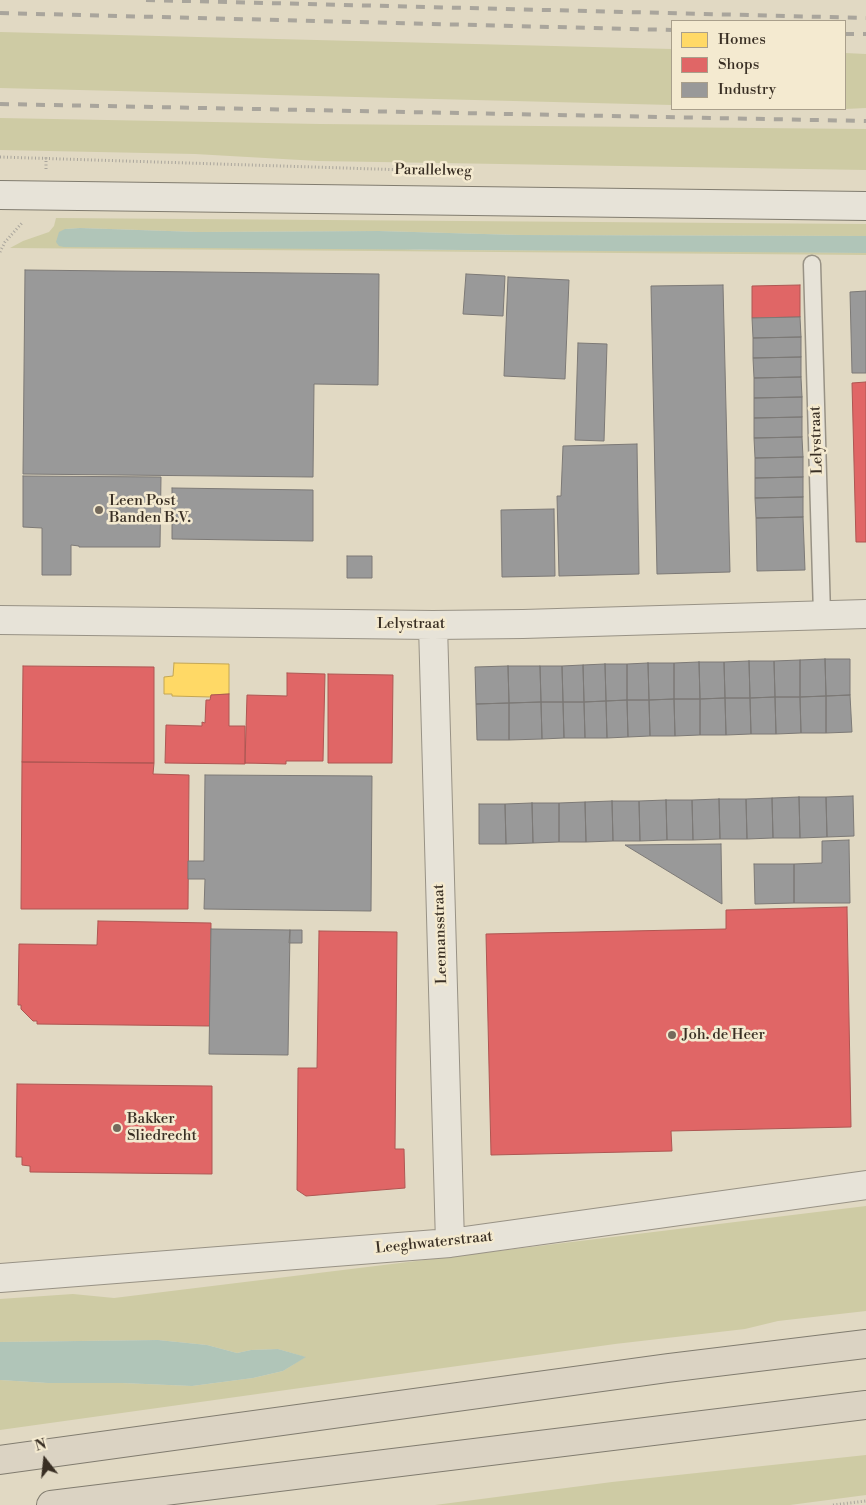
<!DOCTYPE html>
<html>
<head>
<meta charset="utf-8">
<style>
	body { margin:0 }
	#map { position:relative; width:866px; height:1505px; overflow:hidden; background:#e1d9c3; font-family:"Libre Bodoni",serif }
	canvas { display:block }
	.legend { position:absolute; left:671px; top:20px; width:175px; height:90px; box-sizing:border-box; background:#f4ead0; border:1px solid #a99f8b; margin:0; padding:6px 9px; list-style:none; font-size:15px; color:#392f24 }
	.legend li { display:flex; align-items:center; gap:10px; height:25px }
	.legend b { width:25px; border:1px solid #a99f8b }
	.north { position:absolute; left:20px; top:1435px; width:50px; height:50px; -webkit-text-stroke:4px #f4ead0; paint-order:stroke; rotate:344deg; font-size:14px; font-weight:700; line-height:20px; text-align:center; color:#392f24 }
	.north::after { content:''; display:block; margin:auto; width:18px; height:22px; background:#392f24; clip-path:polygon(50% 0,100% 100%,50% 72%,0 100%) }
</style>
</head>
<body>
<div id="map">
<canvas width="866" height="1505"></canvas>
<ul class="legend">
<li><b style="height:14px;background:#ffd966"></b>Homes</li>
<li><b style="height:14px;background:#e06666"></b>Shops</li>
<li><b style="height:14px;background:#999"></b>Industry</li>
</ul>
<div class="north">N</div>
</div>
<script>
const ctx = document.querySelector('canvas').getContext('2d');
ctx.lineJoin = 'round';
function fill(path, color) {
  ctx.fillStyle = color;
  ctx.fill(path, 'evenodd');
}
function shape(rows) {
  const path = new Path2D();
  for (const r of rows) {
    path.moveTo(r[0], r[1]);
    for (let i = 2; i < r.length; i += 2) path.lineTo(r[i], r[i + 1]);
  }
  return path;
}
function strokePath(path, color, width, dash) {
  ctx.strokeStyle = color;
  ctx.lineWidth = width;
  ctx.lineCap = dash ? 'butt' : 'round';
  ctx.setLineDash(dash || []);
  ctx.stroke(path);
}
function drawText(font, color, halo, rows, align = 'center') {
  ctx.font = font + ' "Libre Bodoni",serif';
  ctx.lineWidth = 5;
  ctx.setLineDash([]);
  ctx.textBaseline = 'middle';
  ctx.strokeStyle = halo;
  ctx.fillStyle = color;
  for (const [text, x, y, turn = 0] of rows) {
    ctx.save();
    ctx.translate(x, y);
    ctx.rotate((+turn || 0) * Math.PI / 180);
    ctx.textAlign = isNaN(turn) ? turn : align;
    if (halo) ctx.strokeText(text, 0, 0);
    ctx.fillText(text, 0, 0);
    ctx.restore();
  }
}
fill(shape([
	[0,32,672,49,672,105,0,88],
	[845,53,866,54,866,108,845,109],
	[0,118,320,124,866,129,866,170,318,161,195,154,0,150],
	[56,218,866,224,866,236,519,235,379,231,198,232,80,228,65,229,420,250,698,251,866,253,866,255,10,248,23,241,49,232,54,226],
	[866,1206,866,1311,778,1321,745,1329,615,1344,0,1430,0,1380,48,1383,122,1383,192,1386,253,1378,283,1371,305,1357,278,1349,251,1350,237,1353,207,1345,158,1340,0,1342,0,1299,73,1294,114,1298],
	[866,1455,866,1495,790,1505,435,1505,612,1482]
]), '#cecba4');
fill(shape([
	[80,228,198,232,379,231,519,235,866,236,866,253,64,247,59,246,56,242,59,232,65,229],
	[158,1340,207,1345,237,1353,251,1350,278,1349,306,1357,283,1371,253,1378,192,1386,122,1383,48,1383,0,1380,0,1342]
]), '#b0c5b8');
const homes = shape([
	[174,663,229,664,229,694,211,695,211,697,172,696,172,694,164,694,164,677,173,676,174,663]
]);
fill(homes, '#ffd966');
strokePath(homes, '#c4a652', 1);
const shops = shape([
	[800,285,800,317,752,318,752,286,800,285],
	[866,382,866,542,856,542,852,383,866,382],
	[23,666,154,667,154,763,22,762,23,666],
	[287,673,325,674,323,761,286,761,286,764,245,763,247,695,287,696,287,673],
	[328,674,393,675,392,763,328,763,328,674],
	[229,694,229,726,245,726,245,764,165,763,166,725,202,726,202,722,205,723,206,700,210,700,211,695,229,694],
	[22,762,154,763,153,774,189,775,188,909,21,909,22,762],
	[847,907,851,1127,671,1131,672,1151,491,1155,486,934,726,929,726,910,847,907],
	[98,921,211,923,210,1026,37,1024,37,1021,33,1021,21,1009,21,1005,18,1005,19,944,97,945,98,921],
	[319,931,397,932,395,1149,404,1149,405,1188,306,1196,297,1190,298,1068,317,1068,319,931],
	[17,1084,212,1086,212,1174,30,1172,30,1166,22,1165,22,1157,16,1157,17,1084]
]);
fill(shops, '#e06666');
strokePath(shops, '#ae5652', 1);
const industry = shape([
	[25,270,379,274,378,385,314,384,313,477,23,474,25,270],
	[466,274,505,276,503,316,463,314,466,274],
	[508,277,569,280,565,379,504,376,508,277],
	[723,285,730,572,657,574,651,286,723,285],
	[866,291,866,373,852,373,850,292,866,291],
	[800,317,801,337,753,338,752,318,800,317],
	[801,337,801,357,753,358,753,338,801,337],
	[578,343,607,344,604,441,575,440,578,343],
	[801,357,801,377,754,378,753,358,801,357],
	[801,377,802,397,754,398,754,378,801,377],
	[802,397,802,417,754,418,754,398,802,397],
	[802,417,802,437,754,438,754,418,802,417],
	[802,437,803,457,755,458,754,438,802,437],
	[637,444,639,574,559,576,557,496,561,496,563,446,637,444],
	[803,457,803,477,755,478,755,458,803,457],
	[23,476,161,477,160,547,79,547,79,546,71,545,71,575,42,575,42,528,23,527,23,476],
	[803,477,803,497,755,498,755,478,803,477],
	[172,488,313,490,313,541,172,539,172,488],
	[803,497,803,517,756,518,755,498,803,497],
	[554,509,555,576,502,577,501,510,554,509],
	[803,517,805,570,757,571,756,518,803,517],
	[347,556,372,556,372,578,347,578,347,556],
	[825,659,826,696,800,697,800,660,825,659],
	[825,659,850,659,850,695,826,696,825,659],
	[800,660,800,697,775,697,774,661,800,660],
	[749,661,750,698,725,698,724,662,749,661],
	[749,661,774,661,775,697,750,698,749,661],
	[699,662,700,699,674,699,674,663,699,662],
	[699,662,724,662,725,698,700,699,699,662],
	[648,663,674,663,674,699,649,700,648,663],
	[648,663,649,700,627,700,627,664,648,663],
	[605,664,627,664,627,700,606,701,605,664],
	[605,664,606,701,584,702,583,665,605,664],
	[583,665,584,702,563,702,562,666,583,665],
	[508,666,540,666,541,702,509,703,508,666],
	[508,666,509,703,476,704,475,667,508,666],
	[540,666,562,666,563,702,541,702,540,666],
	[850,695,852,732,826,733,826,696,850,695],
	[826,696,826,733,801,733,800,697,826,696],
	[775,697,800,697,801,733,776,734,775,697],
	[775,697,776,734,751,734,750,698,775,697],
	[725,698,726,735,700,735,700,699,725,698],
	[725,698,750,698,751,734,726,735,725,698],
	[674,699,700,699,700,735,675,736,674,699],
	[674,699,675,736,650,736,649,700,674,699],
	[627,700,628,737,607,738,606,701,627,700],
	[627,700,649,700,650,736,628,737,627,700],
	[606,701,607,738,585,738,584,702,606,701],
	[541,702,563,702,564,738,542,739,541,702],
	[541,702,542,739,509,740,509,703,541,702],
	[563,702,584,702,585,738,564,738,563,702],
	[509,703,509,740,477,740,476,704,509,703],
	[205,775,372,776,371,911,204,909,205,879,188,879,188,861,204,861,205,775],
	[853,796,854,836,827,837,826,797,853,796],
	[799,797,800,838,773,838,772,798,799,797],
	[799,797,826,797,827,837,800,838,799,797],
	[772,798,773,838,747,839,746,799,772,798],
	[719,799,720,839,693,840,692,800,719,799],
	[719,799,746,799,747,839,720,839,719,799],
	[666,800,667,840,640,841,639,801,666,800],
	[666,800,692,800,693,840,667,840,666,800],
	[612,801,613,841,586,842,585,802,612,801],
	[612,801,639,801,640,841,613,841,612,801],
	[585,802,586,842,559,842,559,803,585,802],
	[532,803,533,843,506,844,505,804,532,803],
	[532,803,559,803,559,842,533,843,532,803],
	[479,804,505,804,506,844,479,844,479,804],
	[849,840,850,903,794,903,794,864,822,863,822,841,849,840],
	[721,844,722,904,625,845,721,844],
	[754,864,794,864,794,903,755,904,754,864],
	[211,929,290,930,288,1055,209,1054,211,929],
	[290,930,302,930,302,943,289,943,290,930]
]);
fill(industry, '#999');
strokePath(industry, '#7c7976', 1);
const service = shape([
	[812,264,822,615]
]);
const minor = shape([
	[0,620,433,625,523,624,866,614],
	[433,625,450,1243],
	[0,1278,450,1243,866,1185]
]);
const secondary = shape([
	[0,195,866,206]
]);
const motorway = shape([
	[0,1460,668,1368,866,1344],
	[51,1505,866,1405]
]);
strokePath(service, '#989285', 19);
strokePath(minor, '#989285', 30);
strokePath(secondary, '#817c6f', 30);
strokePath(motorway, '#817c6f', 30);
strokePath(shape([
	[0,157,438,171],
	[46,169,46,157],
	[0,252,5,242,22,223],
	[833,1505,866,1501]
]), '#a9a59c', 3, [1, 2.5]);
strokePath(service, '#e7e3d8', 16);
strokePath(minor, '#e7e3d8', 28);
strokePath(secondary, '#e7e3d8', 28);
strokePath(motorway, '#dbd3c3', 28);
strokePath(shape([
	[146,0,866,18],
	[0,13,672,30],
	[845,34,866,34],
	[0,104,866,121]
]), '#a9a59c', 4, [9, 9]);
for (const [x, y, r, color] of [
	[99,510,5,"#746a5c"],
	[672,1035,5,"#746a5c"],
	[117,1128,5,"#746a5c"]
]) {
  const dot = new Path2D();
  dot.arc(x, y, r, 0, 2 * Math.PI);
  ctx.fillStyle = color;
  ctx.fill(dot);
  strokePath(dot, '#f4ead0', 2);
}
drawText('15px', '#392f24', '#f4ead0', [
	["Parallelweg",433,171,1],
	["Lelystraat",817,440,-92],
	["Lelystraat",411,624],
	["Leemansstraat",441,934,-92],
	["Leeghwaterstraat",434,1243,-6]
]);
drawText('15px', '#392f24', '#f4ead0', [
	["Leen Post",109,501],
	["Banden B.V.",109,518],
	["Joh. de Heer",682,1035],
	["Bakker",127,1119],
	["Sliedrecht",127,1136]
], 'left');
</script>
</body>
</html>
